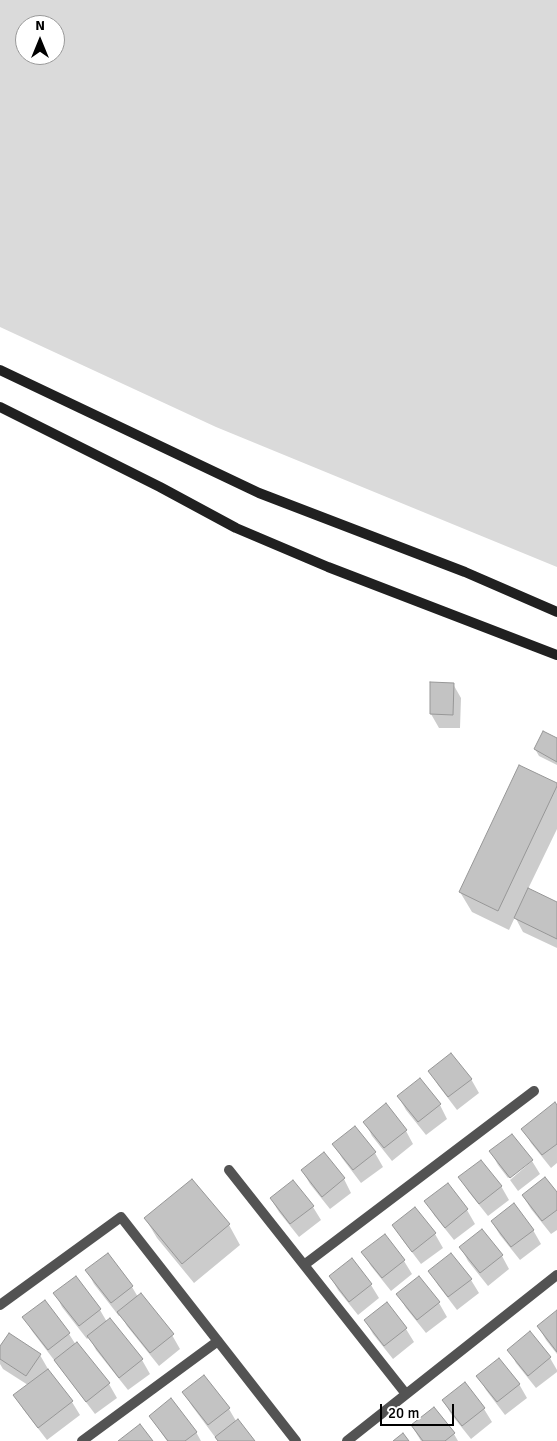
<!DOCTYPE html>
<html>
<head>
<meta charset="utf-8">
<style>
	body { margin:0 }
	#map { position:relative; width:557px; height:1441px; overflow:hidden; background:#fff; font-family:Signika,sans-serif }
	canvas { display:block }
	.north { position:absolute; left:15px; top:15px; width:50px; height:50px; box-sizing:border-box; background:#fff; border:1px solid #999; border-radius:50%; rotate:0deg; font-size:14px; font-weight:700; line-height:20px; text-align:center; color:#000 }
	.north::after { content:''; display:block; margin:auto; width:18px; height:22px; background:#000; clip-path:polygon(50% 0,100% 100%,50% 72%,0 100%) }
	.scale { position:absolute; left:380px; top:1404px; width:74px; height:22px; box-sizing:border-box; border:2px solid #000; border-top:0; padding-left:6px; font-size:15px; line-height:18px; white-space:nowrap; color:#000; -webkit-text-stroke:4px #fff; paint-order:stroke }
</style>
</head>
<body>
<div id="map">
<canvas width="557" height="1441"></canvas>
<div class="north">N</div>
<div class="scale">20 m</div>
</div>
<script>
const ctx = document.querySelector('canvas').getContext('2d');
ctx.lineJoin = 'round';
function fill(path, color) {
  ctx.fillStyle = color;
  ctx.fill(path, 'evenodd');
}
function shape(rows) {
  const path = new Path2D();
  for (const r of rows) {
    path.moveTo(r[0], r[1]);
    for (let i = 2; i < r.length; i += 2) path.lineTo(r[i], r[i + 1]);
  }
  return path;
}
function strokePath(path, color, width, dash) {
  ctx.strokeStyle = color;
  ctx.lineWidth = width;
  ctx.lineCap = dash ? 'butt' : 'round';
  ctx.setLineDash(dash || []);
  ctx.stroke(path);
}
fill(shape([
	[0,0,557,0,557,567,216,427,0,327],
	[25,25,55,25,55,55,25,55]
]), '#dadada');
fill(shape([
	[453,684,461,698,460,728,439,728,431,714],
	[557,740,557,765,539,756,535,749],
	[557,784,557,829,528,889,557,903,557,948,523,932,515,917,509,930,472,912,460,892],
	[430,1071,471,1079,479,1093,457,1110,438,1085],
	[398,1096,440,1105,447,1119,426,1135,406,1110],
	[557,1107,557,1163,551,1168,531,1143,523,1129],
	[365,1122,406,1131,413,1144,392,1161,372,1136],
	[355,1128,375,1153,383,1167,361,1183,342,1158,334,1144],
	[491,1152,531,1159,508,1178,498,1165],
	[532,1161,540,1174,518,1191,510,1180],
	[302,1170,344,1179,351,1193,330,1209,310,1184],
	[460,1178,501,1186,509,1200,488,1216,468,1191],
	[447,1185,467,1210,475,1224,454,1240,434,1215,426,1201],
	[557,1194,557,1230,551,1234,531,1209,523,1196],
	[271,1199,313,1207,321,1220,299,1237,279,1212],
	[415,1209,435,1234,443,1248,421,1264,402,1239,394,1226],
	[145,1218,229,1225,240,1245,194,1283,157,1238],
	[492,1222,533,1230,541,1244,520,1260,500,1235],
	[385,1236,404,1261,412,1274,391,1291,371,1266,363,1253],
	[461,1248,502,1256,509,1269,488,1286,468,1261],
	[107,1254,132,1287,138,1297,141,1295,172,1335,180,1349,159,1366,127,1326,121,1315,119,1316,94,1284,87,1271],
	[352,1259,371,1285,379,1298,358,1315,338,1290,330,1276],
	[430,1271,471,1280,479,1293,457,1310,438,1285],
	[75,1277,100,1310,107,1322,110,1320,142,1360,150,1374,128,1390,96,1350,89,1337,87,1339,62,1307,55,1293],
	[419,1278,439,1303,447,1317,426,1333,406,1308,398,1295],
	[44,1301,69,1334,76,1345,77,1344,109,1384,117,1398,95,1414,32,1331,24,1317],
	[386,1304,406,1329,414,1342,393,1359,373,1334,365,1320],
	[557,1312,557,1354,546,1340,538,1326],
	[530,1333,550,1358,557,1370,557,1372,536,1388,516,1363,509,1350],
	[0,1348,40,1355,48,1369,47,1370,72,1402,80,1415,47,1440,23,1409,15,1395,28,1385,3,1369,0,1364],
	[478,1376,519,1384,527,1398,505,1415,486,1390],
	[204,1377,229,1409,236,1421,254,1441,218,1441,192,1406,184,1393],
	[465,1384,484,1409,492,1422,471,1439,451,1414,443,1400],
	[150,1416,196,1432,201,1441,167,1441],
	[412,1426,454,1434,458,1441,421,1441]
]), '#0003');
const building = shape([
	[430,682,454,683,453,715,430,714,430,682],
	[543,731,557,738,557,762,534,749,543,731],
	[519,765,557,783,557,786,498,911,459,892,519,765],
	[528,888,557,902,557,939,514,918,528,888],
	[451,1053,472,1079,448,1097,428,1071,451,1053],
	[420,1078,441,1104,418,1122,397,1096,420,1078],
	[555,1102,557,1105,557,1144,542,1155,521,1129,555,1102],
	[386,1103,407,1130,384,1148,363,1122,386,1103],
	[355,1126,376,1152,353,1170,332,1144,355,1126],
	[512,1134,533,1160,510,1178,489,1151,512,1134],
	[324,1152,345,1178,322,1197,301,1170,324,1152],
	[481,1160,502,1186,479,1204,458,1177,481,1160],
	[545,1177,557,1192,557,1210,542,1221,522,1195,545,1177],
	[192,1179,230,1224,182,1264,144,1218,192,1179],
	[293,1180,314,1206,290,1224,270,1198,293,1180],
	[448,1183,468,1209,445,1228,424,1201,448,1183],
	[514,1203,534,1230,511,1247,491,1221,514,1203],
	[415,1207,436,1233,412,1252,392,1225,415,1207],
	[482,1229,503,1255,480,1273,459,1247,482,1229],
	[385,1234,405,1260,382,1278,361,1252,385,1234],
	[108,1253,133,1286,111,1303,85,1270,108,1253],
	[451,1253,472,1279,448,1297,428,1271,451,1253],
	[352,1258,372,1284,349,1302,329,1276,352,1258],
	[76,1276,101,1309,79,1326,53,1293,76,1276],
	[419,1276,440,1302,417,1320,396,1294,419,1276],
	[141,1293,174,1334,150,1353,117,1312,141,1293],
	[45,1300,70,1333,48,1350,22,1317,45,1300],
	[387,1302,407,1328,384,1346,364,1320,387,1302],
	[557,1310,557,1352,537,1326,557,1310],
	[110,1318,143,1359,119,1378,87,1336,110,1318],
	[530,1331,551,1357,528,1376,507,1350,530,1331],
	[9,1333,41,1354,26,1376,0,1359,0,1346,9,1333],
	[77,1342,110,1383,86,1402,54,1360,77,1342],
	[499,1358,520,1384,497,1402,476,1376,499,1358],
	[48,1369,73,1401,38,1428,13,1395,48,1369],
	[204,1375,230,1408,208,1425,182,1392,204,1375],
	[465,1382,485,1408,462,1426,442,1400,465,1382],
	[171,1398,197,1432,185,1441,168,1441,149,1416,171,1398],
	[434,1407,455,1433,445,1441,423,1441,411,1425,434,1407],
	[238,1419,255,1441,218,1441,215,1437,238,1419],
	[140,1424,153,1441,118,1441,140,1424],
	[403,1433,409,1441,393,1441,403,1433]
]);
fill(building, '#c3c3c3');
strokePath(building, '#979797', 1);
strokePath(shape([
	[229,1170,406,1394],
	[304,1265,534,1091],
	[0,1305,121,1217,296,1441],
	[82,1441,218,1341],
	[347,1441,557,1275]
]), '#535353', 10);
strokePath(shape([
	[0,370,259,493,465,572,557,612],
	[0,407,160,487,236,528,328,567,557,655]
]), '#202020', 10);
</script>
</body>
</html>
